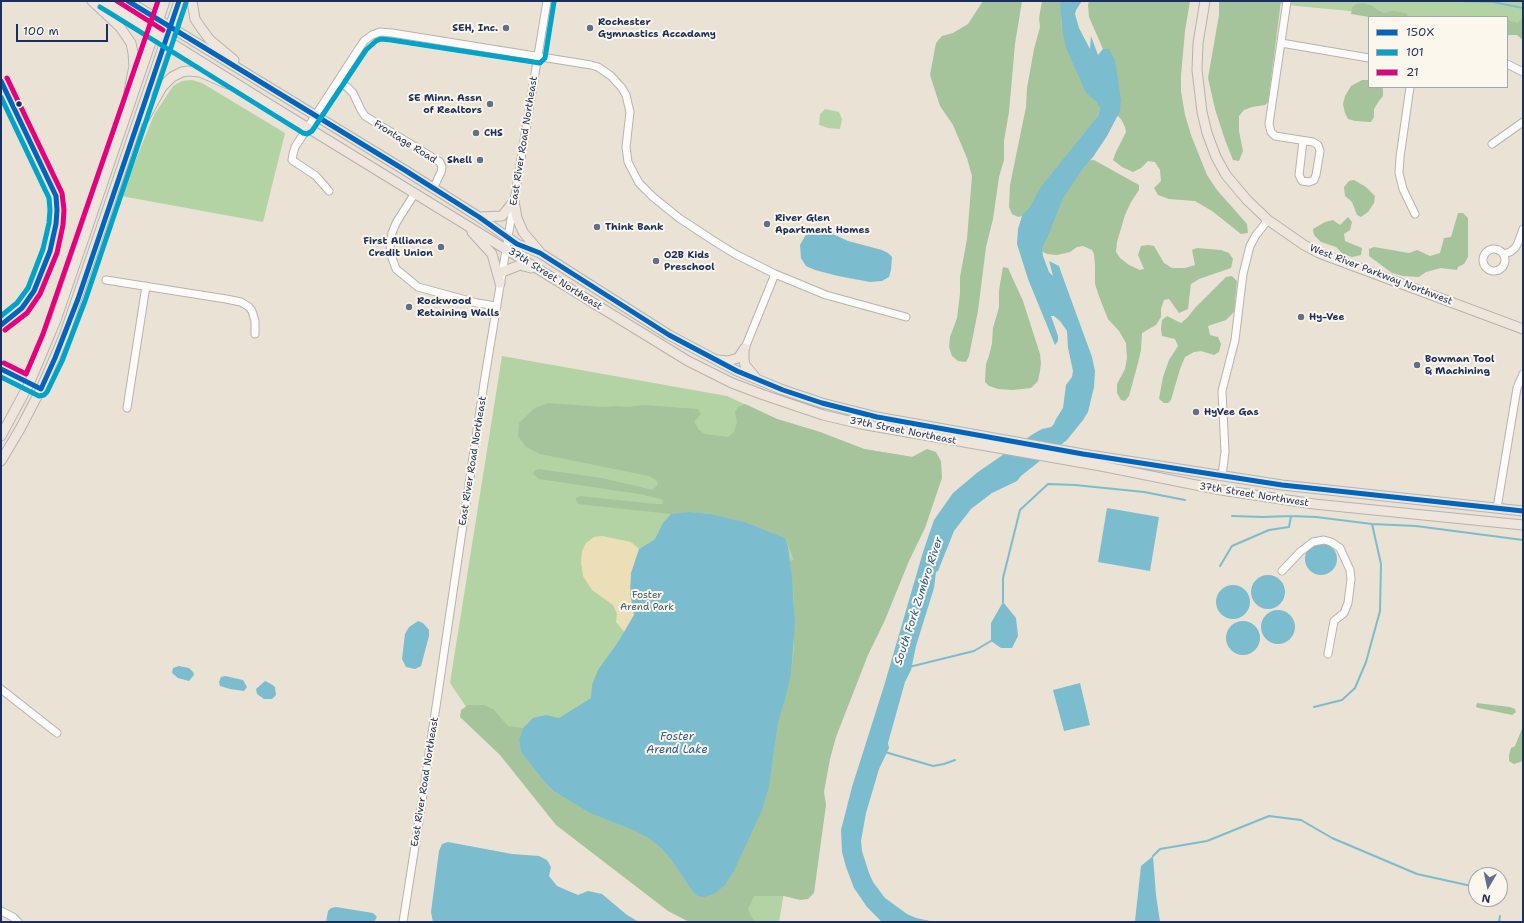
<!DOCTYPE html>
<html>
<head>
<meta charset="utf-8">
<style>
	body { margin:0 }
	#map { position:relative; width:1524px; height:923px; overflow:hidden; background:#eae2d4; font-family:"Shantell Sans",sans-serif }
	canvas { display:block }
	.frame { position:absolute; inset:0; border:2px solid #1b2f5e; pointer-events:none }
	.legend { position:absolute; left:1368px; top:16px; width:140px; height:72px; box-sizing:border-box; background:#fbf7ec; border:1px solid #a1a7b3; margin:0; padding:5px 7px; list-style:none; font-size:12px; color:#1b2f5e }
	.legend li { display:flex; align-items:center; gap:8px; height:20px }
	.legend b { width:20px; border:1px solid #a1a7b3 }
	.north { position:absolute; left:1468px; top:867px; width:40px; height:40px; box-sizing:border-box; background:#fbf7ec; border:1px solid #a1a7b3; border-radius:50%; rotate:189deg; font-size:11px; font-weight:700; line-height:16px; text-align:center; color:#1b2f5e }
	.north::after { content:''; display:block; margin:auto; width:14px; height:18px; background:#636e87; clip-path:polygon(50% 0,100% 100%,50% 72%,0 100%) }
	.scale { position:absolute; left:16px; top:24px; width:92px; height:18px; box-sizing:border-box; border:2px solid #1b2f5e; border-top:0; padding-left:5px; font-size:12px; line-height:14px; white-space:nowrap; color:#1b2f5e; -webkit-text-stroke:3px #fbf7ec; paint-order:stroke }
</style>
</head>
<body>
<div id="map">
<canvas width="1524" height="923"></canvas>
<div class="frame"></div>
<ul class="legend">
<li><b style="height:5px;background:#0065bd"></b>150X</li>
<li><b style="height:5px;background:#01a3c8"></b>101</li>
<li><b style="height:5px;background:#e5007d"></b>21</li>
</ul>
<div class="north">N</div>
<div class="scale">100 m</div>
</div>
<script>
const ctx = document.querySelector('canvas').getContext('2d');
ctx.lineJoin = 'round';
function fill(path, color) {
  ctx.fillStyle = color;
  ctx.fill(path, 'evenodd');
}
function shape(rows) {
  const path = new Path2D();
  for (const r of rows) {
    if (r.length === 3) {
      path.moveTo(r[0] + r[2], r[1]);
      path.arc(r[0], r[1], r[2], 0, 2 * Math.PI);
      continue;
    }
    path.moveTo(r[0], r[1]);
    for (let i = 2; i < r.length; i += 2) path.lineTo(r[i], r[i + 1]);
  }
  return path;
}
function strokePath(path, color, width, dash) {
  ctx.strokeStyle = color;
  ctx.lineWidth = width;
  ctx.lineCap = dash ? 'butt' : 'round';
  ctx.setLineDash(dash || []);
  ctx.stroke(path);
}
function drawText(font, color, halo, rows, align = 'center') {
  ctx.font = font + ' "Shantell Sans",sans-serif';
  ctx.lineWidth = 4;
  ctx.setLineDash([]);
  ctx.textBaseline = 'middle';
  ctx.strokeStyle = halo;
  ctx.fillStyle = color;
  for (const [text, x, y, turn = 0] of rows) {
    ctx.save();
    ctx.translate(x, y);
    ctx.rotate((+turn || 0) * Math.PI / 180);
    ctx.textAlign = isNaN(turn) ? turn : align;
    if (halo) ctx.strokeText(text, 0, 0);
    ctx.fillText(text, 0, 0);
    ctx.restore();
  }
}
fill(shape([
	[1259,1,1523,1,1523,27,1507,25,1507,17,1415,17,1296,6],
	[192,80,202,83,285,133,263,222,121,196,154,115,173,86,182,81],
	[825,109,839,112,842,119,840,129,828,128,819,125,820,114],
	[502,356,727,396,777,419,820,432,864,449,919,458,805,769,779,922,706,922,477,723,450,683]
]), '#b4d3a5');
fill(shape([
	[983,1,1022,1,1015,44,1009,112,1004,141,1004,160,999,177,993,219,986,247,978,311,969,356,966,362,958,361,952,356,949,347,950,337,957,318,960,294,960,277,967,239,972,176,967,158,953,125,940,106,930,75,936,43,942,36,953,33,968,24],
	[1042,1,1063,1,1061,15,1062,29,1100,100,1100,108,1098,116,1032,210,1022,216,1018,217,1012,214,1009,207,1010,185,1026,107,1027,88,1034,49,1040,27,1039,18],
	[1089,1,1190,1,1185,31,1181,75,1181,91,1185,115,1191,135,1207,175,1217,190,1247,224,1248,233,1241,234,1212,211,1195,201,1169,199,1158,195,1154,188,1161,181,1160,170,1155,162,1148,161,1141,168,1133,172,1122,167,1113,160,1115,154,1126,132,1125,127,1121,119,1115,114,1108,52,1103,49,1089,17,1088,5],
	[1219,1,1281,1,1268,102,1265,105,1252,107,1244,110,1239,116,1239,131,1243,151,1239,161,1233,160,1225,140,1215,109,1208,78,1219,15],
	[1363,3,1373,6,1377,10,1384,13,1392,11,1401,12,1407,14,1408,17,1369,17,1351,14,1352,8,1356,4],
	[1523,16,1523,40,1517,35,1509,35,1507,37,1507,20,1518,23],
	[1362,80,1369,80,1369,87,1382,87,1383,89,1383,96,1379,101,1374,109,1374,117,1371,122,1355,121,1348,119,1345,113,1343,104,1345,96,1351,86],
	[1094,160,1139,185,1139,190,1131,202,1125,215,1117,242,1116,252,1120,258,1129,265,1140,270,1144,269,1138,255,1141,246,1148,245,1154,246,1164,263,1172,268,1185,268,1195,265,1192,250,1197,248,1221,250,1229,253,1233,259,1231,268,1199,279,1191,284,1188,309,1179,313,1169,299,1164,300,1161,309,1161,317,1156,325,1142,333,1141,350,1138,363,1129,396,1125,401,1121,400,1117,393,1117,384,1125,369,1127,358,1126,343,1119,331,1108,319,1100,299,1095,284,1095,266,1094,254,1092,250,1083,246,1077,247,1070,252,1057,255,1047,254,1039,250,1031,235,1084,161],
	[1354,180,1366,187,1375,196,1374,203,1368,212,1361,217,1357,215,1352,202,1345,196,1344,187,1349,181],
	[1458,213,1463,213,1468,218,1468,257,1464,264,1458,267,1457,270,1441,268,1426,272,1419,277,1403,276,1392,273,1369,256,1369,249,1374,247,1409,253,1417,250,1430,256,1440,253,1444,238,1451,237],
	[1348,217,1352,222,1350,230,1344,234,1345,241,1362,248,1361,255,1352,257,1343,254,1336,247,1321,242,1314,235,1313,229,1325,222,1333,220,1340,225],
	[1003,267,1008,268,1023,301,1040,354,1041,363,1040,371,1038,381,1031,388,1013,390,998,389,989,386,985,382,986,364,989,356,992,343,993,328,999,307,999,290],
	[1232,276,1237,281,1234,312,1226,320,1208,326,1210,335,1218,337,1221,344,1219,352,1214,355,1201,351,1194,352,1185,357,1180,369,1171,400,1168,403,1164,403,1159,399,1163,377,1169,360,1178,346,1175,339,1162,336,1161,329,1162,320,1167,316,1181,323,1187,318,1195,308,1226,277],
	[548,403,602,407,615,406,627,407,645,405,698,409,701,414,694,422,699,430,705,434,728,437,734,432,737,422,735,412,738,407,745,404,777,419,820,432,864,449,912,457,927,449,936,452,941,461,942,478,925,528,909,561,885,620,868,655,836,737,830,759,824,792,826,805,814,893,808,899,800,900,784,896,754,896,748,909,752,918,755,922,689,922,668,911,556,825,500,755,460,717,461,710,468,705,484,705,493,709,508,726,523,728,519,740,521,752,543,780,553,791,590,813,635,831,650,839,662,849,673,862,693,892,725,885,734,871,769,787,778,723,785,700,791,674,794,648,794,599,789,561,794,560,785,538,745,522,711,514,690,512,671,514,578,504,576,500,576,498,580,496,656,504,662,504,663,501,661,499,639,494,539,479,533,474,534,471,538,469,602,478,653,490,658,484,656,480,649,476,540,454,526,447,518,436,519,423,535,408],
	[1477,703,1510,707,1515,709,1516,712,1512,715,1479,708,1476,707],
	[1523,726,1523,761,1514,764,1509,761,1509,755,1511,748,1515,746]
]), '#a6c49b');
fill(shape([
	[602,536,631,542,639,549,655,539,628,636,616,622,617,614,613,605,592,590,583,576,581,563,582,551,586,543,594,537]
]), '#ecdeb6');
fill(shape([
	[1060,1,1082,1,1076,10,1075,14,1079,28,1090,49,1091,36,1098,55,1103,49,1109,49,1115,60,1121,100,1120,111,1107,136,1093,157,1084,167,1063,198,1048,236,1042,248,1043,256,1049,272,1053,276,1049,261,1059,266,1061,272,1092,357,1095,371,1094,387,1088,412,1083,420,1067,440,1036,464,1021,476,1017,481,992,493,971,509,954,531,938,571,936,572,934,588,916,646,911,670,905,682,888,743,889,748,879,769,866,813,861,841,862,851,869,873,873,882,885,898,907,914,916,918,935,922,882,922,867,907,854,888,846,867,842,852,841,830,852,787,884,686,923,552,934,520,953,493,978,472,1033,434,1042,429,1051,427,1054,424,1056,419,1063,408,1066,385,1072,377,1073,371,1068,348,1067,331,1060,321,1054,316,1051,316,1058,336,1058,341,1055,345,1028,279,1017,244,1018,229,1022,216,1030,207,1040,188,1098,116,1100,108,1097,102,1086,93,1066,48,1062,29],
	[815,228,835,235,848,241,882,250,888,253,892,257,891,270,889,277,882,281,870,282,838,276,815,270,806,266,801,258,800,245,808,231],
	[1107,508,1159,517,1150,571,1098,562],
	[690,512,711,514,745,522,785,538,788,547,792,579,795,623,791,674,785,700,778,723,769,787,762,810,734,871,725,885,714,894,704,897,698,896,693,892,673,862,662,849,650,839,635,831,590,813,553,791,543,780,521,752,519,740,523,728,533,718,546,715,559,718,591,698,592,685,598,670,618,642,634,615,630,593,631,573,639,549,655,539,663,523,671,514],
	[1321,559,16],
	[1268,592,17],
	[1233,602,17],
	[1003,602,1016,618,1018,636,1012,648,1001,648,991,641,991,623],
	[1278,627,17],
	[418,621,423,623,429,630,429,636,421,666,415,669,406,667,402,659,405,634,409,627],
	[1243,638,17],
	[179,666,189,668,193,672,194,675,189,681,178,678,172,673,173,668],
	[225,676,243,680,247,687,244,691,230,689,220,686,219,682,221,677],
	[265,681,271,684,275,687,276,695,272,699,264,699,257,694,256,689],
	[1080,683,1090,725,1064,731,1053,690],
	[448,842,512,854,539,856,547,860,551,867,549,876,557,886,578,895,588,891,602,894,627,915,639,922,433,922,431,912,439,851,442,844],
	[1153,856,1156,895,1160,922,1140,922,1135,921,1141,866],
	[336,907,373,913,377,917,374,922,326,922,328,911,331,908]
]), '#7bbdce');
strokePath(shape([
	[1459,1,1493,2,1523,8],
	[1232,516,1263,517,1291,516,1316,517,1372,524,1416,526,1523,540],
	[1220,566,1232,546,1269,530,1289,527,1291,516],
	[1003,602,1003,578,1020,510,1048,484,1075,485,1144,492,1185,500],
	[909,667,974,651,991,641],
	[1314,707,1342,700,1355,688,1366,662,1380,611,1381,564,1372,524],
	[885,752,933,766,944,764,955,760],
	[1153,856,1160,849,1207,841,1269,816,1301,820,1332,838,1417,874,1476,887],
	[1499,922,1500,916]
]), '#7bbdce', 2);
const minor = shape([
	[1287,1,1269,124,1271,132,1275,136,1313,142,1318,145,1320,151,1316,175,1314,180,1309,182,1302,181,1299,175,1303,141],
	[1281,43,1369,58],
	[1507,64,1523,72],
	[338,82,347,87,353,93,361,110,365,116,440,162,442,167,441,172,433,189],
	[1410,87,1400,157,1399,173,1403,189,1415,214],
	[1492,144,1523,122],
	[329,191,316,176,292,160,293,154,295,147,358,50,364,41,372,35,380,32,392,33,591,65,598,67,611,76,622,88,626,95,630,112,626,147,628,162,639,183,653,197,679,218,714,241,735,254,775,274,826,295,906,317],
	[415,193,396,223,392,233,390,245,391,255,396,269,418,287,477,303,497,306],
	[1494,260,11],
	[1504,254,1510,252,1515,248,1518,243,1523,229],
	[106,280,226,299,241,302,249,307,252,311,255,321,255,334],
	[745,348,775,274],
	[127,408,146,286],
	[1222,476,1225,452,1222,391,1235,340,1243,274,1250,246,1256,235,1268,220],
	[1497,508,1517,388,1523,374],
	[1282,571,1300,552,1313,542,1324,540,1331,542,1340,548,1350,570,1351,579,1348,603,1344,613,1334,621,1328,654],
	[1,689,57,733],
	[1,911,13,917,18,922],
	[403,922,421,808,484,383,547,1]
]);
const major = shape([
	[92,1,120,27,131,43,133,53,134,66,129,91],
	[104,1,269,104,688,361,732,383,761,394,823,415,861,424,1101,466,1221,490,1314,504,1523,525],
	[128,1,403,169,479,217,517,244,540,253,669,335,737,371,783,390,822,403,877,417,1083,454,1282,485,1523,511],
	[192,1,195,19,201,28,210,40,234,60],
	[1205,1,1198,43,1197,70,1202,112,1207,133,1216,157,1226,175,1247,200,1268,220,1304,245,1319,253,1523,329],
	[144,119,162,87,172,77,182,72,188,71,200,72,228,84],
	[514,201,517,218,523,232,539,251],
	[479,217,502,216,514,201],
	[472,232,492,254,500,283],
	[502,272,520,265,531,268],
	[744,349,744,360,745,365,756,378],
	[718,360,728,361,738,358,745,348],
	[1,436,29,384,56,320,165,1],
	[1,461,20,429,41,389,64,336,179,1]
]);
strokePath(minor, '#b6b3af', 9);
strokePath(major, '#b6b3af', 11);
strokePath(minor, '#fcfbf9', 7);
strokePath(major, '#eee5dd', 9);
strokePath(shape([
	[128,1,403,169,479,217,517,244,540,253,669,335,737,371,783,390,822,403,877,417,1083,454,1282,485,1523,511],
	[1,81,56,196,57,210,56,224,50,251,34,291,22,308,1,325],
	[1,369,41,389,55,358,78,299,179,1]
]), '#0065bd', 5);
strokePath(shape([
	[100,7,303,133,307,134,312,131,366,50,376,41,381,39,391,40,540,63,545,58,554,2],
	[1,97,49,198,50,210,49,223,43,249,28,288,17,303,1,316],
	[1,377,39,396,44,395,47,392,62,361,85,301,186,3]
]), '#01a3c8', 5);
strokePath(shape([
	[117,1,163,30],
	[5,330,27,313,40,294,57,253,63,225,64,210,62,193,7,78],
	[4,363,26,374,43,334,158,1]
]), '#e5007d', 5);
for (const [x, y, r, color] of [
	[506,28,4,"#636e87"],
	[590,28,4,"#636e87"],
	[19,104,3.5,"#1b2f5e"],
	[490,104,4,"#636e87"],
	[476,133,4,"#636e87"],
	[480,160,4,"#636e87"],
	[767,224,4,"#636e87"],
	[597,227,4,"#636e87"],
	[441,247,4,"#636e87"],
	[656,261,4,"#636e87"],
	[409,307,4,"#636e87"],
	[1301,317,4,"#636e87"],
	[1417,365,4,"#636e87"],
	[1196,412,4,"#636e87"]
]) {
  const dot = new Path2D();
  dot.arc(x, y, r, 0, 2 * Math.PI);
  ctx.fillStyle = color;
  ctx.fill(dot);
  strokePath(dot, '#fbf7ec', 1.5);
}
drawText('bold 10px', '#1b2f5e', '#fbf7ec', [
	["Rochester",598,22],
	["Gymnastics Accadamy",598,34],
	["SEH, Inc.",498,28,"right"],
	["SE Minn. Assn",482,98,"right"],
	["of Realtors",482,110,"right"],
	["CHS",484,133],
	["Shell",472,160,"right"],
	["River Glen",775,218],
	["Apartment Homes",775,230],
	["Think Bank",605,227],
	["First Alliance",433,241,"right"],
	["Credit Union",433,253,"right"],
	["O2B Kids",664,255],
	["Preschool",664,267],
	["Rockwood",417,301],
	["Retaining Walls",417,313],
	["Hy-Vee",1309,317],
	["Bowman Tool",1425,359],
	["& Machining",1425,371],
	["HyVee Gas",1204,412]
], 'left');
drawText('10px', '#1b2f5e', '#fbf7ec', [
	["East River Road Northeast",524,141,-81],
	["Frontage Road",405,142,32],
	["West River Parkway Northwest",1381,275,21],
	["37th Street Northeast",555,279,32],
	["37th Street Northeast",903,431,11],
	["East River Road Northeast",473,461,-81],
	["37th Street Northwest",1254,495,9],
	["East River Road Northeast",425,782,-81]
]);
drawText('10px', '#3c5d68', '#fbf7ec', [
	["Foster",647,595],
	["Arend Park",647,607]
]);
drawText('italic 11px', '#2c5b84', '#fbf7ec', [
	["South Fork Zumbro River",919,601,-72],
	["Foster",677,737],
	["Arend Lake",677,750]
]);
</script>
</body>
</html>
